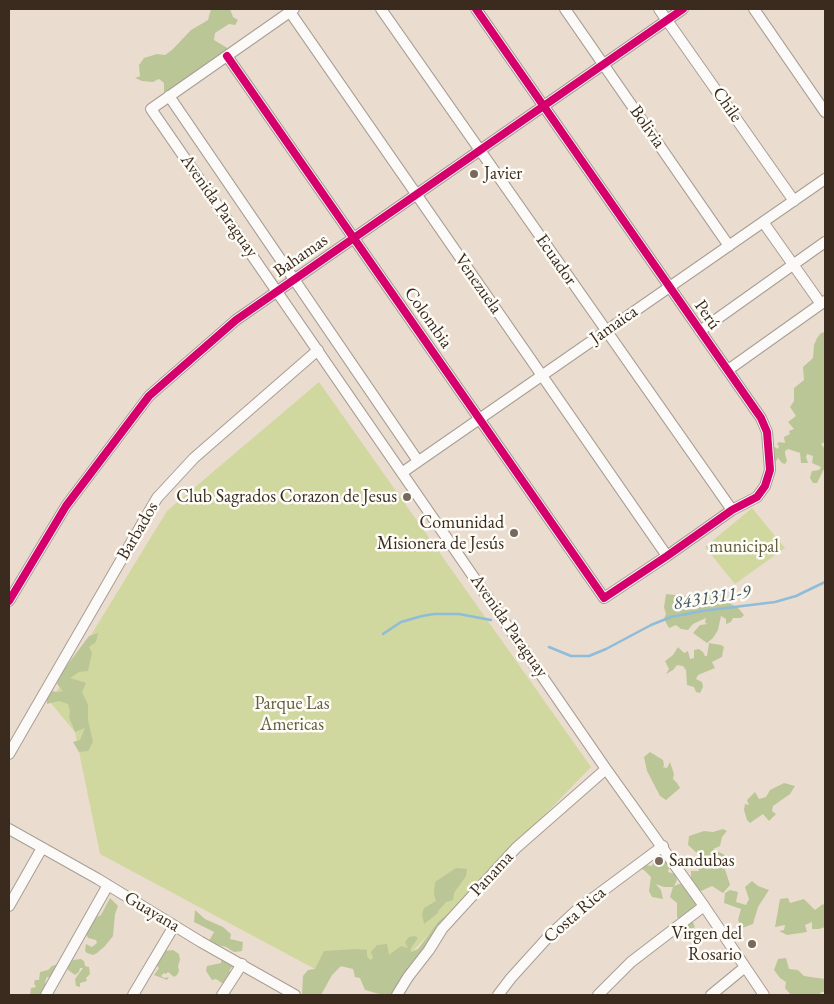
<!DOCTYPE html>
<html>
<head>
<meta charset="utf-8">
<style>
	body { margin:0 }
	#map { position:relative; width:834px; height:1004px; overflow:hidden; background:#eaddcf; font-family:"EB Garamond",serif }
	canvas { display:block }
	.frame { position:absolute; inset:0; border:10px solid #3b2a1e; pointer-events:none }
</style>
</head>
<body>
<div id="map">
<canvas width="834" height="1004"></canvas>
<div class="frame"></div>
</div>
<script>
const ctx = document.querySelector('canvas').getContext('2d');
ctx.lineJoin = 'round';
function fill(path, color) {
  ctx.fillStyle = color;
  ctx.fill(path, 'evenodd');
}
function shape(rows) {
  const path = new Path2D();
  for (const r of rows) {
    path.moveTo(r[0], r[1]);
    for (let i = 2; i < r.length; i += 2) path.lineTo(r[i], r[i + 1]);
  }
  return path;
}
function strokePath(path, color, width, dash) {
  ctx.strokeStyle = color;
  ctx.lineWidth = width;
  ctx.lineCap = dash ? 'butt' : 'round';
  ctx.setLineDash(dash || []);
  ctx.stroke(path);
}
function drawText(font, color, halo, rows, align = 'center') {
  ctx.font = font + ' "EB Garamond",serif';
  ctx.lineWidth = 5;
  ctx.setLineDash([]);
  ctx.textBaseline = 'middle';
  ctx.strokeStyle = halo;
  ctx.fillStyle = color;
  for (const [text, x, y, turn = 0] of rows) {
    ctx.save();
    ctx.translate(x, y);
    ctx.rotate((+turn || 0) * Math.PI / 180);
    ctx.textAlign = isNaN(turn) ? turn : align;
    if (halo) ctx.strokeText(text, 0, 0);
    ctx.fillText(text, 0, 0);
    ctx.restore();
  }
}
fill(shape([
	[319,382,591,767,403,961,315,969,100,854,75,732,50,702,167,511],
	[752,508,785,548,735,584,705,547]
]), '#d0d79f');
fill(shape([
	[211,9,230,9,233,17,238,20,235,25,229,24,215,33,214,40,229,49,164,95,164,83,159,79,153,82,142,81,135,78,140,76,139,65,144,58,157,54,165,55,172,50,191,30,208,20],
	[825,332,825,442,821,444,825,449,825,472,824,469,817,483,813,483,810,478,811,474,812,471,819,470,821,467,812,463,813,456,807,454,806,457,808,463,801,463,800,453,788,449,785,451,785,454,787,461,785,464,782,463,778,458,776,461,776,467,774,469,774,456,772,453,773,446,778,449,779,446,777,444,779,442,785,443,784,437,790,434,789,431,794,429,788,422,796,416,790,407,794,401,794,388,804,380,803,367,813,358,814,345,817,338,821,333],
	[666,594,684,596,690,594,687,600,694,603,692,606,697,609,710,600,709,595,713,594,722,595,728,598,728,602,739,609,744,615,741,618,733,618,731,622,726,624,726,619,721,616,718,630,713,638,707,643,693,633,700,625,708,624,705,623,706,618,693,624,688,630,681,629,676,625,669,628,664,619,666,614,664,607],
	[98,633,96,642,89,647,92,653,88,671,79,672,70,678,86,683,82,692,88,705,88,720,93,742,88,751,79,752,73,742,80,740,85,728,75,732,69,717,70,711,68,704,59,701,47,704,46,690,57,692,63,691,57,684,59,676,89,636],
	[709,643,721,645,724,647,723,651,722,657,712,662,715,668,698,675,696,679,702,682,703,687,700,693,696,692,694,687,687,685,686,670,683,666,677,665,673,670,666,674,669,669,665,661,673,655,678,647,684,653,688,651,690,659,694,658,694,650,699,649,703,652,705,656,707,656],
	[650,752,663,760,664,765,663,767,667,768,670,762,674,774,673,779,677,783,680,788,666,800,660,796,647,771,644,757],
	[784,783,795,786,790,794,773,806,772,811,776,814,769,821,763,814,750,823,747,820,744,810,745,804,749,805,747,800,755,792,759,799,766,797,770,790],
	[723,829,727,831,722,837,720,846,713,849,725,855,723,863,730,885,723,893,712,886,701,891,691,886,691,871,699,871,696,862,698,854,688,845,689,836,704,831,713,832],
	[654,861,663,861,670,864,668,872,675,874,677,880,674,886,682,883,695,895,692,898,697,902,694,908,690,909,689,913,695,927,688,931,680,925,681,921,677,917,677,903,670,897,673,887,664,887,656,884,661,890,663,899,652,897,649,891,651,877,645,871,642,869,644,865,652,866],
	[456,868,467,869,466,876,454,893,453,900,446,902,439,910,437,914,424,924,422,915,424,908,436,901,434,894,435,882],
	[752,881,758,886,769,890,758,907,753,924,742,928,738,920,741,909,724,903,725,893,730,890,738,892,736,902,746,905,749,899,745,887],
	[110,898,118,906,115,914,113,936,105,946,97,953,93,955,87,953,85,951,86,944,92,947,97,943,96,940,88,938,84,930,89,921,101,915],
	[788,898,790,903,804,899,815,910,823,904,825,906,825,927,819,929,812,929,812,922,805,925,807,932,787,935,779,931,784,930,785,925,775,927,780,899],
	[459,906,396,995,383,995,365,990,360,978,355,977,353,969,341,966,332,975,321,995,302,995,303,976,308,970,315,969,324,951,356,949,367,950,367,956,370,960,373,958,371,952,377,945,387,944,389,955,401,946,408,948,405,942,409,937,415,936,418,938,411,948,411,952,418,949,439,921],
	[195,910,205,919,223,927,231,934,230,939,243,942,242,951,234,952,226,947,213,944,209,941,214,932,194,922],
	[173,950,179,954,180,960,178,966,179,971,177,975,174,977,168,972,166,974,164,973,161,976,164,978,169,977,167,980,154,975,159,968,156,965,164,951],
	[222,958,237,968,232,967,229,971,235,971,230,983,222,983,216,979,212,980,206,971,207,966,221,963],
	[786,958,789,969,798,970,804,976,825,979,825,992,822,992,818,995,791,995,785,988,786,982,780,978,774,970,778,959],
	[81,959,84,961,85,966,89,967,90,974,86,978,87,981,80,983,80,987,76,986,75,979,83,968,80,968,79,972,75,975,68,970,68,967,73,960],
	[65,963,51,977,47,977,45,982,47,986,42,995,30,995,31,988,36,987,34,983,35,980,39,980,40,972,48,970,52,966,58,964]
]), '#bbc696');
strokePath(shape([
	[383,634,401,622,422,616,434,614,459,614,491,620],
	[549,647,571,656,589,656,606,649,651,625,671,617,702,611,775,602,796,596,825,582]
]), '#8ebcd9', 2.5);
const minor = shape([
	[294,9,151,109,606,769,704,906,764,995],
	[381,9,732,510],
	[565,9,729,246],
	[659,9,794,201],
	[754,9,825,112],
	[290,12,667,556],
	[227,56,604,598,667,556,732,510,757,497,765,486,770,470,767,432,761,418,476,9],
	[169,96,418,461],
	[763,222,821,304],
	[700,331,825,242],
	[728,370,825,301],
	[403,472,825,179],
	[9,601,66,506,149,396,236,320,683,9],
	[9,754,157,498,194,458,318,350],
	[9,829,98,879,201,942,295,995],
	[9,906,42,848],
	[46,995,108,885],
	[133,995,174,926],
	[222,995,242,964],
	[397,995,408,977,429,950,442,929,516,848,606,769],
	[498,995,511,978,549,936,577,910,663,846],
	[598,995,631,962,704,906],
	[711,995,745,967]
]);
strokePath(minor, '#a79e94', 12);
strokePath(minor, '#fcfaf8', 10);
strokePath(shape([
	[227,56,604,598,667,556,732,510,757,497,765,486,770,470,767,432,761,418,476,9],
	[9,601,66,506,149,396,236,320,683,9]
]), '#d6006c', 8);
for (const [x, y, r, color] of [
	[474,174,5,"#78695c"],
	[407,497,5,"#78695c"],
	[514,533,5,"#78695c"],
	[659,861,5,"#78695c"],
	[752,944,5,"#78695c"]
]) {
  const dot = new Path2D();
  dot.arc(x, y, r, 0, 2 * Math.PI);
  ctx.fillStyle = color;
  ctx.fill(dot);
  strokePath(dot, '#fdfcf7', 2);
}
drawText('18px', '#3b2a1e', '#fdfcf7', [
	["Chile",727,105,55],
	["Bolivia",647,127,55],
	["Avenida Paraguay",219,206,55],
	["Bahamas",301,256,-35],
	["Ecuador",556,260,55],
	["Venezuela",478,284,55],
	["Perú",707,315,55],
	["Colombia",428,318,55],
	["Jamaica",614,325,-35],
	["Barbados",138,531,-60],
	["Avenida Paraguay",509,626,55],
	["Panama",492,874,-47],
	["Guayana",152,912,31],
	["Costa Rica",575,915,-41]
]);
drawText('18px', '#3b2a1e', '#fdfcf7', [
	["Javier",484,174,"left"],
	["Club Sagrados Corazon de Jesus",397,497],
	["Comunidad",504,523],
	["Misionera de Jesús",504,544],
	["Sandubas",669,861,"left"],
	["Virgen del",742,934],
	["Rosario",742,955]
], 'right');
drawText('18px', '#615c39', '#fdfcf7', [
	["municipal",744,547],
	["Parque Las",292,704],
	["Americas",292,725]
]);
drawText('italic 19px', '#4a5861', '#fdfcf7', [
	["8431311-9",712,598,-9]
]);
</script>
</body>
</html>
